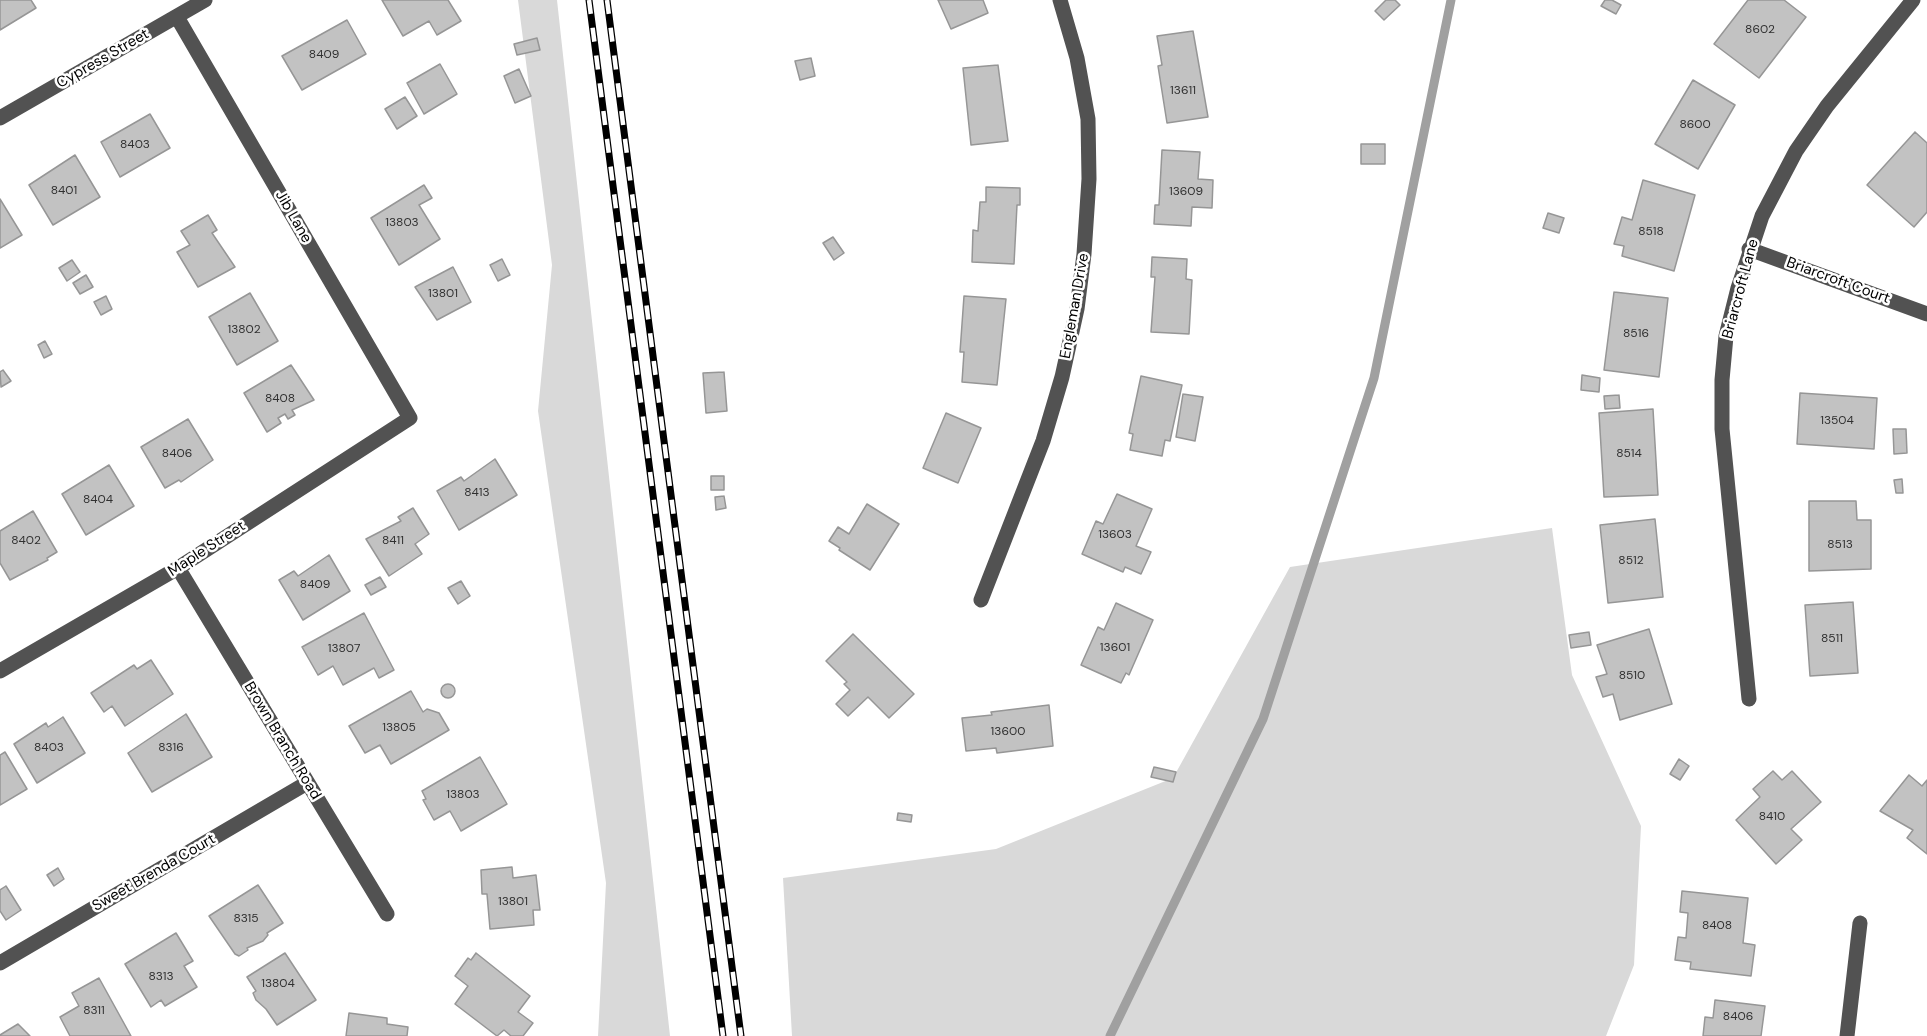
<!DOCTYPE html>
<html>
<head>
<meta charset="utf-8">
<style>
	body { margin:0 }
	canvas { display:block; background:#fff }
</style>
</head>
<body>
<canvas width="1927" height="1036"></canvas>
<script>
const ctx = document.querySelector('canvas').getContext('2d');
ctx.lineJoin = 'round';
function fill(path, color) {
  ctx.fillStyle = color;
  ctx.fill(path, 'evenodd');
}
function shape(rows) {
  const path = new Path2D();
  for (const r of rows) {
    if (r.length === 3) {
      path.moveTo(r[0] + r[2], r[1]);
      path.arc(r[0], r[1], r[2], 0, 2 * Math.PI);
      continue;
    }
    path.moveTo(r[0], r[1]);
    for (let i = 2; i < r.length; i += 2) path.lineTo(r[i], r[i + 1]);
  }
  return path;
}
function strokePath(path, color, width, dash) {
  ctx.strokeStyle = color;
  ctx.lineWidth = width;
  ctx.lineCap = dash ? 'butt' : 'round';
  ctx.setLineDash(dash || []);
  ctx.stroke(path);
}
function drawText(font, color, halo, rows, align = 'center') {
  ctx.font = font + ' "DM Sans",sans-serif';
  ctx.lineWidth = 5;
  ctx.setLineDash([]);
  ctx.textBaseline = 'middle';
  ctx.strokeStyle = halo;
  ctx.fillStyle = color;
  for (const [text, x, y, turn = 0] of rows) {
    ctx.save();
    ctx.translate(x, y);
    ctx.rotate((+turn || 0) * Math.PI / 180);
    ctx.textAlign = isNaN(turn) ? turn : align;
    if (halo) ctx.strokeText(text, 0, 0);
    ctx.fillText(text, 0, 0);
    ctx.restore();
  }
}
fill(shape([
	[518,0,557,0,670,1036,598,1036,606,883,538,411,552,265],
	[1552,528,1572,675,1641,826,1634,965,1606,1036,792,1036,783,878,996,849,1173,778,1290,567]
]), '#d9d9d9');
strokePath(shape([
	[1110,1036,1263,719,1374,378,1451,0]
]), '#a0a0a0', 9);
const building = shape([
	[0,0,31,0,36,8,0,30,0,0],
	[382,0,448,0,461,21,437,35,429,21,403,36,382,0],
	[938,0,983,0,988,13,951,29,938,0],
	[1386,0,1395,0,1400,5,1384,20,1375,11,1386,0],
	[1605,0,1612,0,1621,5,1616,14,1601,6,1605,0],
	[1748,0,1784,0,1806,17,1759,78,1714,44,1748,0],
	[347,20,366,54,302,90,282,56,347,20],
	[1193,31,1208,117,1167,123,1158,66,1162,65,1157,36,1193,31],
	[537,38,540,50,517,55,514,44,537,38],
	[811,58,815,76,800,80,795,61,811,58],
	[440,64,457,94,424,114,407,83,440,64],
	[998,65,1008,141,971,145,963,68,998,65],
	[519,69,531,96,515,103,504,76,519,69],
	[1693,80,1735,105,1698,169,1655,144,1693,80],
	[405,97,417,116,397,129,385,109,405,97],
	[150,114,170,148,120,177,101,142,150,114],
	[1915,132,1927,143,1927,212,1914,227,1867,185,1915,132],
	[1361,144,1385,144,1385,164,1361,164,1361,144],
	[1162,150,1200,152,1198,179,1213,180,1212,208,1192,207,1191,226,1154,224,1155,205,1159,205,1162,150],
	[75,155,100,197,53,225,29,185,75,155],
	[1643,180,1695,195,1674,271,1622,256,1624,246,1614,244,1622,217,1632,220,1643,180],
	[424,185,432,198,419,205,440,239,399,265,371,218,424,185],
	[986,187,1020,188,1020,205,1017,205,1014,264,972,262,973,230,978,231,980,202,986,202,986,187],
	[0,199,22,235,0,248,0,199],
	[1548,213,1564,218,1559,233,1543,228,1548,213],
	[208,215,217,230,212,233,235,267,198,287,177,252,190,245,181,231,208,215],
	[833,237,844,253,834,260,823,243,833,237],
	[1152,257,1187,259,1186,279,1192,280,1189,334,1151,332,1155,277,1151,277,1152,257],
	[502,259,510,275,498,281,490,265,502,259],
	[72,260,80,272,67,281,59,268,72,260],
	[453,267,471,302,437,320,415,287,453,267],
	[86,275,93,287,80,294,73,283,86,275],
	[1614,292,1668,298,1659,377,1604,370,1614,292],
	[250,293,278,341,237,365,209,317,250,293],
	[106,296,112,309,101,315,94,302,106,296],
	[964,296,1006,299,997,385,962,382,964,352,960,352,964,296],
	[45,341,52,354,44,358,38,345,45,341],
	[291,365,314,400,292,410,295,415,288,419,285,414,278,418,281,423,267,432,244,393,291,365],
	[3,370,11,381,1,387,0,372,3,370],
	[724,372,727,411,706,413,703,373,724,372],
	[1582,375,1600,378,1599,392,1581,390,1582,375],
	[1141,376,1182,385,1170,441,1165,440,1162,456,1130,450,1133,434,1129,433,1141,376],
	[1800,393,1877,398,1874,449,1797,444,1800,393],
	[1183,394,1203,397,1195,441,1176,437,1183,394],
	[1619,395,1620,408,1605,409,1604,396,1619,395],
	[1653,409,1658,495,1604,497,1599,413,1653,409],
	[946,413,981,428,958,483,923,468,946,413],
	[188,419,213,460,181,482,179,480,165,488,141,447,188,419],
	[1893,429,1906,429,1907,453,1894,454,1893,429],
	[495,459,517,495,459,530,437,491,461,477,464,481,495,459],
	[109,465,134,506,86,535,62,494,109,465],
	[711,476,724,476,724,490,711,490,711,476],
	[1902,479,1903,493,1896,493,1894,480,1902,479],
	[1117,494,1152,509,1136,546,1151,552,1141,574,1125,567,1123,572,1082,554,1096,521,1103,524,1117,494],
	[724,496,726,508,716,510,715,497,724,496],
	[1809,501,1856,501,1857,520,1871,520,1871,569,1809,571,1809,501],
	[867,504,899,524,870,570,839,550,840,548,829,541,838,527,849,534,867,504],
	[413,508,429,534,415,544,422,554,389,576,366,539,401,521,398,517,413,508],
	[33,511,57,552,47,558,48,560,10,580,0,563,0,531,33,511],
	[1655,519,1663,597,1608,603,1600,525,1655,519],
	[329,555,350,591,303,620,279,580,294,571,298,576,329,555],
	[380,577,386,587,371,595,365,585,380,577],
	[461,581,470,596,458,604,448,588,461,581],
	[1853,602,1858,673,1810,676,1805,605,1853,602],
	[1116,603,1153,620,1129,675,1126,673,1121,683,1081,665,1098,627,1104,630,1116,603],
	[364,613,394,670,379,678,374,668,343,685,333,666,318,675,302,647,364,613],
	[1649,629,1672,704,1620,720,1613,694,1603,697,1596,677,1607,674,1597,645,1649,629],
	[1589,632,1591,645,1571,648,1569,635,1589,632],
	[853,634,914,694,889,718,868,697,848,716,836,704,850,690,844,684,847,682,826,661,853,634],
	[151,660,173,694,125,726,112,706,104,712,91,693,134,665,137,669,151,660],
	[448,691,7],
	[411,691,423,712,427,709,439,713,449,730,391,764,380,745,365,753,349,726,411,691],
	[1049,705,1053,746,997,753,996,748,966,751,962,718,992,715,991,712,1049,705],
	[186,714,212,757,152,792,128,753,186,714],
	[63,717,85,753,37,783,14,744,46,723,48,727,63,717],
	[5,752,27,789,0,805,0,755,5,752],
	[480,757,507,804,461,831,450,811,434,820,423,800,426,799,422,791,480,757],
	[1679,759,1689,766,1680,780,1670,774,1679,759],
	[1154,767,1176,772,1173,782,1151,777,1154,767],
	[1773,771,1782,780,1792,771,1821,802,1791,829,1802,840,1776,864,1736,820,1760,797,1753,789,1773,771],
	[1909,775,1922,786,1927,780,1927,854,1907,838,1913,830,1880,811,1909,775],
	[898,813,912,815,911,822,897,820,898,813],
	[512,867,513,878,536,875,540,910,533,910,534,925,490,929,487,894,482,894,481,870,512,867],
	[58,868,64,879,54,886,47,875,58,868],
	[258,885,283,923,267,933,268,935,263,941,247,948,248,950,239,956,235,954,209,916,258,885],
	[6,886,21,910,6,920,0,911,0,890,6,886],
	[1682,891,1748,898,1743,943,1755,945,1751,976,1690,969,1691,962,1675,960,1678,937,1686,938,1688,913,1680,912,1682,891],
	[176,933,193,961,184,966,197,987,165,1006,161,1000,151,1007,125,964,176,933],
	[285,953,316,1000,277,1025,266,1009,256,1000,253,993,256,991,247,977,285,953],
	[476,953,530,996,518,1012,533,1023,523,1036,511,1036,504,1030,497,1036,455,1004,468,986,455,976,468,958,471,960,476,953],
	[99,978,131,1036,70,1036,60,1017,79,1006,72,993,99,978],
	[1715,1000,1765,1006,1761,1036,1703,1036,1705,1017,1713,1018,1715,1000],
	[349,1013,387,1018,387,1024,408,1027,407,1036,346,1036,349,1013],
	[18,1024,30,1036,0,1036,0,1035,18,1024]
]);
fill(building, '#c2c2c2');
strokePath(building, '#969696', 1.5);
strokePath(shape([
	[0,118,205,0],
	[1749,249,1927,314],
	[178,568,387,914],
	[981,600,1043,441,1062,377,1077,309,1084,254,1089,179,1088,119,1077,58,1060,0],
	[0,671,178,568,410,418,177,17],
	[1749,699,1722,429,1722,380,1726,336,1738,288,1762,216,1796,151,1827,106,1913,0],
	[0,963,307,783],
	[1847,1036,1860,923]
]), '#525252', 15);
const rail = shape([
	[589,0,723,1036],
	[607,0,741,1036]
]);
strokePath(rail, '#000', 7);
strokePath(rail, '#fff', 4.5, [14]);
drawText('12px', '#303030', null, [
	["8602",1760,30],
	["8409",324,55],
	["13611",1183,91],
	["8600",1695,125],
	["8403",135,145],
	["8401",64,191],
	["13609",1186,192],
	["13803",402,223],
	["8518",1651,232],
	["13801",443,294],
	["13802",244,330],
	["8516",1636,334],
	["8408",280,399],
	["13504",1837,421],
	["8406",177,454],
	["8514",1629,454],
	["8413",477,493],
	["8404",98,500],
	["13603",1115,535],
	["8402",26,541],
	["8411",393,541],
	["8513",1840,545],
	["8512",1631,561],
	["8409",315,585],
	["8511",1832,639],
	["13601",1115,648],
	["13807",344,649],
	["8510",1632,676],
	["13805",399,728],
	["13600",1008,732],
	["8403",49,748],
	["8316",171,748],
	["13803",463,795],
	["8410",1772,817],
	["13801",513,902],
	["8315",246,919],
	["8408",1717,926],
	["8313",161,977],
	["13804",278,984],
	["8311",94,1011],
	["8406",1738,1017]
]);
drawText('15px', '#000', '#fff', [
	["Cypress Street",103,59,-30],
	["Jib Lane",293,217,60],
	["Briarcroft Court",1838,281,20],
	["Briarcroft Lane",1741,289,-75],
	["Engleman Drive",1075,306,-80],
	["Maple Street",207,549,-33],
	["Brown Branch Road",282,741,59],
	["Sweet Brenda Court",154,873,-30]
]);
</script>
</body>
</html>
